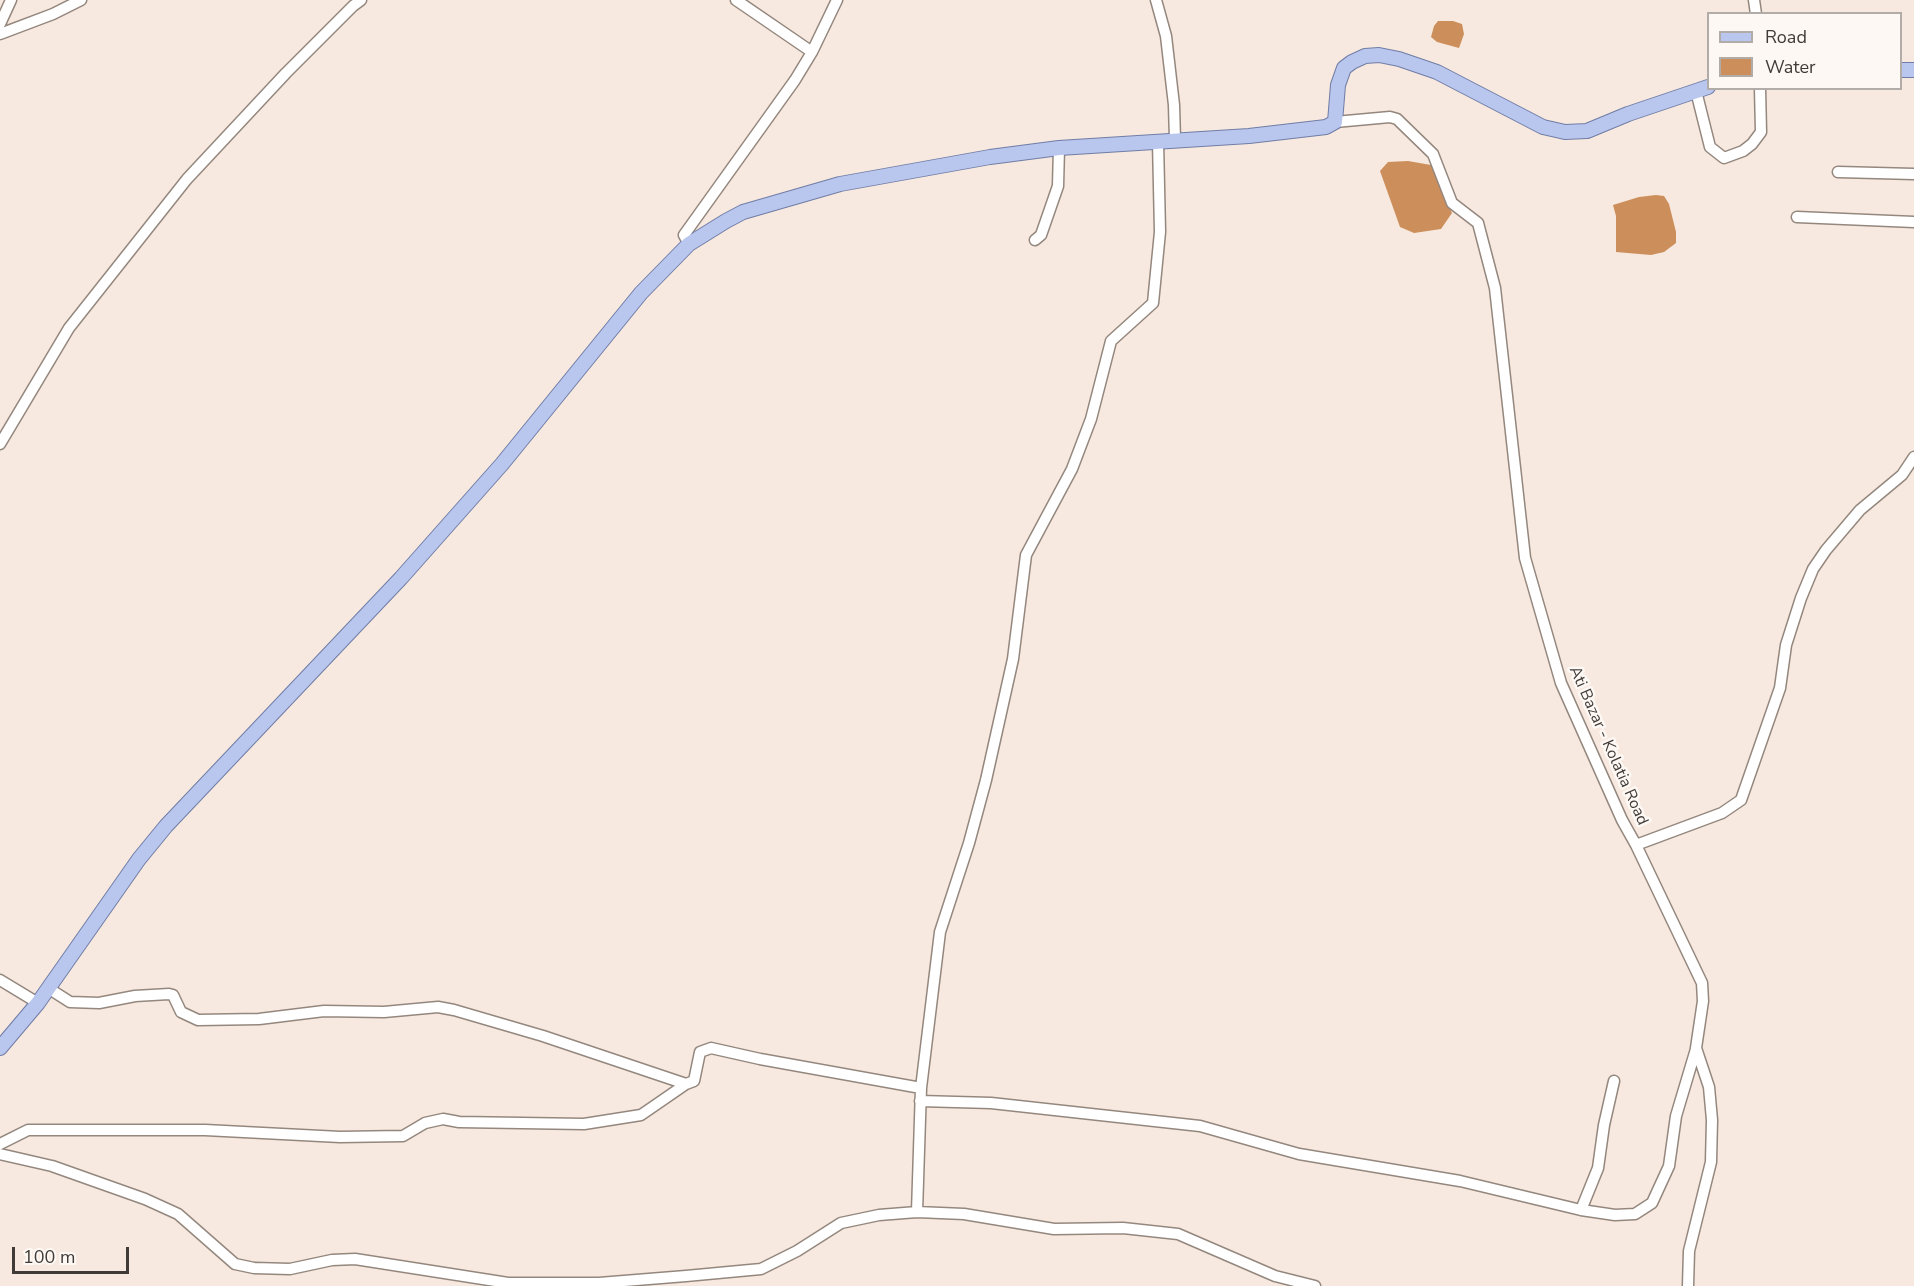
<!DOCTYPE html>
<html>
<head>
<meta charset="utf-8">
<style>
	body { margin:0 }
	#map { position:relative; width:1914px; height:1286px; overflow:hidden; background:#f7e9df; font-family:"Nunito Sans",sans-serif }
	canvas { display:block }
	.legend { position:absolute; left:1707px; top:12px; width:195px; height:78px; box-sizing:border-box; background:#fef8f4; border:2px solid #b2aca8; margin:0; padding:8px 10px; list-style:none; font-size:18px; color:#403b37 }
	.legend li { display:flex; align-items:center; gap:12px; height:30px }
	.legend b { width:30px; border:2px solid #b2aca8 }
	.scale { position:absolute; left:12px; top:1247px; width:117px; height:27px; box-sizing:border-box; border:3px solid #403b37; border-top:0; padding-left:8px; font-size:18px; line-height:21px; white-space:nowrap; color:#403b37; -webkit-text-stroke:4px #fef8f4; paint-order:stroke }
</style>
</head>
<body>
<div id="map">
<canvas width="1914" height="1286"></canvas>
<ul class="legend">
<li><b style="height:8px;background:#b9c6ed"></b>Road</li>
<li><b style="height:16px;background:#cc8e5a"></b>Water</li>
</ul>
<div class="scale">100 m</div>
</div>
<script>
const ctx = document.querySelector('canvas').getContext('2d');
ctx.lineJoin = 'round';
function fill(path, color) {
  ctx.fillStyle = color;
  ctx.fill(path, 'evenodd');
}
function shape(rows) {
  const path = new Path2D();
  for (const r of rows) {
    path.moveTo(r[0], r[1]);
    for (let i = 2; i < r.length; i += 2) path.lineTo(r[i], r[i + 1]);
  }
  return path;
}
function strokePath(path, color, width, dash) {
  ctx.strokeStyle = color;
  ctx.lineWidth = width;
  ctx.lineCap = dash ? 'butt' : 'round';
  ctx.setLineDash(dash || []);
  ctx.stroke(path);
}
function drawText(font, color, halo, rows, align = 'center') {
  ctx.font = font + ' "Nunito Sans",sans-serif';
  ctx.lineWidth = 5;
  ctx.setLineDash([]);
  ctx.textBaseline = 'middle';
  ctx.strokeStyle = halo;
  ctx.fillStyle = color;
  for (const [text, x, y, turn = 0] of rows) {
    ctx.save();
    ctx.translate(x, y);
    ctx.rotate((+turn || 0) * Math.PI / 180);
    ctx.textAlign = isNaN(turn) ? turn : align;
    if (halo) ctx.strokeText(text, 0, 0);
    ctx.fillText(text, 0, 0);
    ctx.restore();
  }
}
fill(shape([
	[1438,21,1453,21,1462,24,1464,34,1459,48,1437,42,1431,37,1434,26],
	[1408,161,1431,165,1452,213,1441,229,1414,233,1400,227,1380,171,1388,162],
	[1656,195,1664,196,1669,204,1676,232,1676,243,1664,252,1651,255,1616,252,1616,216,1613,205,1639,197]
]), '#cc8e5a');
const minor = shape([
	[736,0,812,52,837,0],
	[1156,0,1166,36,1174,105,1175,140],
	[1754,0,1756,14],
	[0,24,11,0],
	[0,34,53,14,81,0],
	[1696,91,1710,147,1724,158,1743,151,1752,144,1761,132,1760,88],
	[1335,122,1390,117,1397,119,1433,154,1452,203,1478,223,1495,288,1525,558,1561,683,1622,820,1636,845,1702,983,1703,1001,1696,1048,1709,1087,1712,1120,1711,1162,1689,1251,1688,1286],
	[1838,172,1914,174],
	[1797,217,1914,222],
	[1035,240,1041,235,1058,186,1059,148],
	[689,244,684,235,795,80,812,52],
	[0,444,69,328,187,179,286,73,353,6,361,0],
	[1636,845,1722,813,1741,800,1780,688,1786,645,1801,598,1813,569,1826,550,1860,510,1902,475,1914,457],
	[0,980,38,1003],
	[48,988,70,1002,99,1003,135,996,169,994,173,995,181,1012,198,1020,259,1019,324,1011,384,1012,438,1007,454,1010,543,1036,686,1084,694,1081,700,1052,711,1048,760,1059,921,1088],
	[920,1101,991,1103,1200,1126,1299,1154,1460,1181,1581,1210,1615,1215,1635,1214,1652,1203,1669,1166,1676,1116,1696,1049],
	[0,1144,28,1130,205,1130,340,1137,403,1136,425,1123,443,1119,459,1122,584,1124,641,1115,686,1084],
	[0,1154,52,1166,145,1199,178,1214,235,1264,254,1268,290,1269,332,1260,355,1259,508,1283,599,1283,686,1276,761,1269,797,1251,841,1223,879,1215,917,1212,964,1214,1054,1229,1123,1228,1178,1234,1275,1276,1315,1286],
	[1581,1210,1598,1168,1604,1125,1614,1081],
	[917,1212,921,1088,940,932,969,843,986,780,1013,659,1026,555,1072,469,1091,419,1111,341,1153,303,1160,232,1158,141]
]);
const major = shape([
	[1900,70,1914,70],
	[0,1048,38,1003,139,859,166,826,401,578,502,464,641,293,689,244,726,221,743,212,840,184,990,157,1059,148,1249,136,1326,127,1335,122,1338,85,1344,68,1352,62,1365,56,1379,55,1399,59,1437,72,1543,127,1565,132,1587,131,1628,114,1708,87]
]);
strokePath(minor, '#94877e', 13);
strokePath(major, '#707da6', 16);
strokePath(minor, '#fff', 10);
strokePath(major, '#b9c6ed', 14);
drawText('16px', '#403b37', '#fef8f4', [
	["Ati Bazar - Kolatia Road",1608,746,66]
]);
</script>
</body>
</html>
